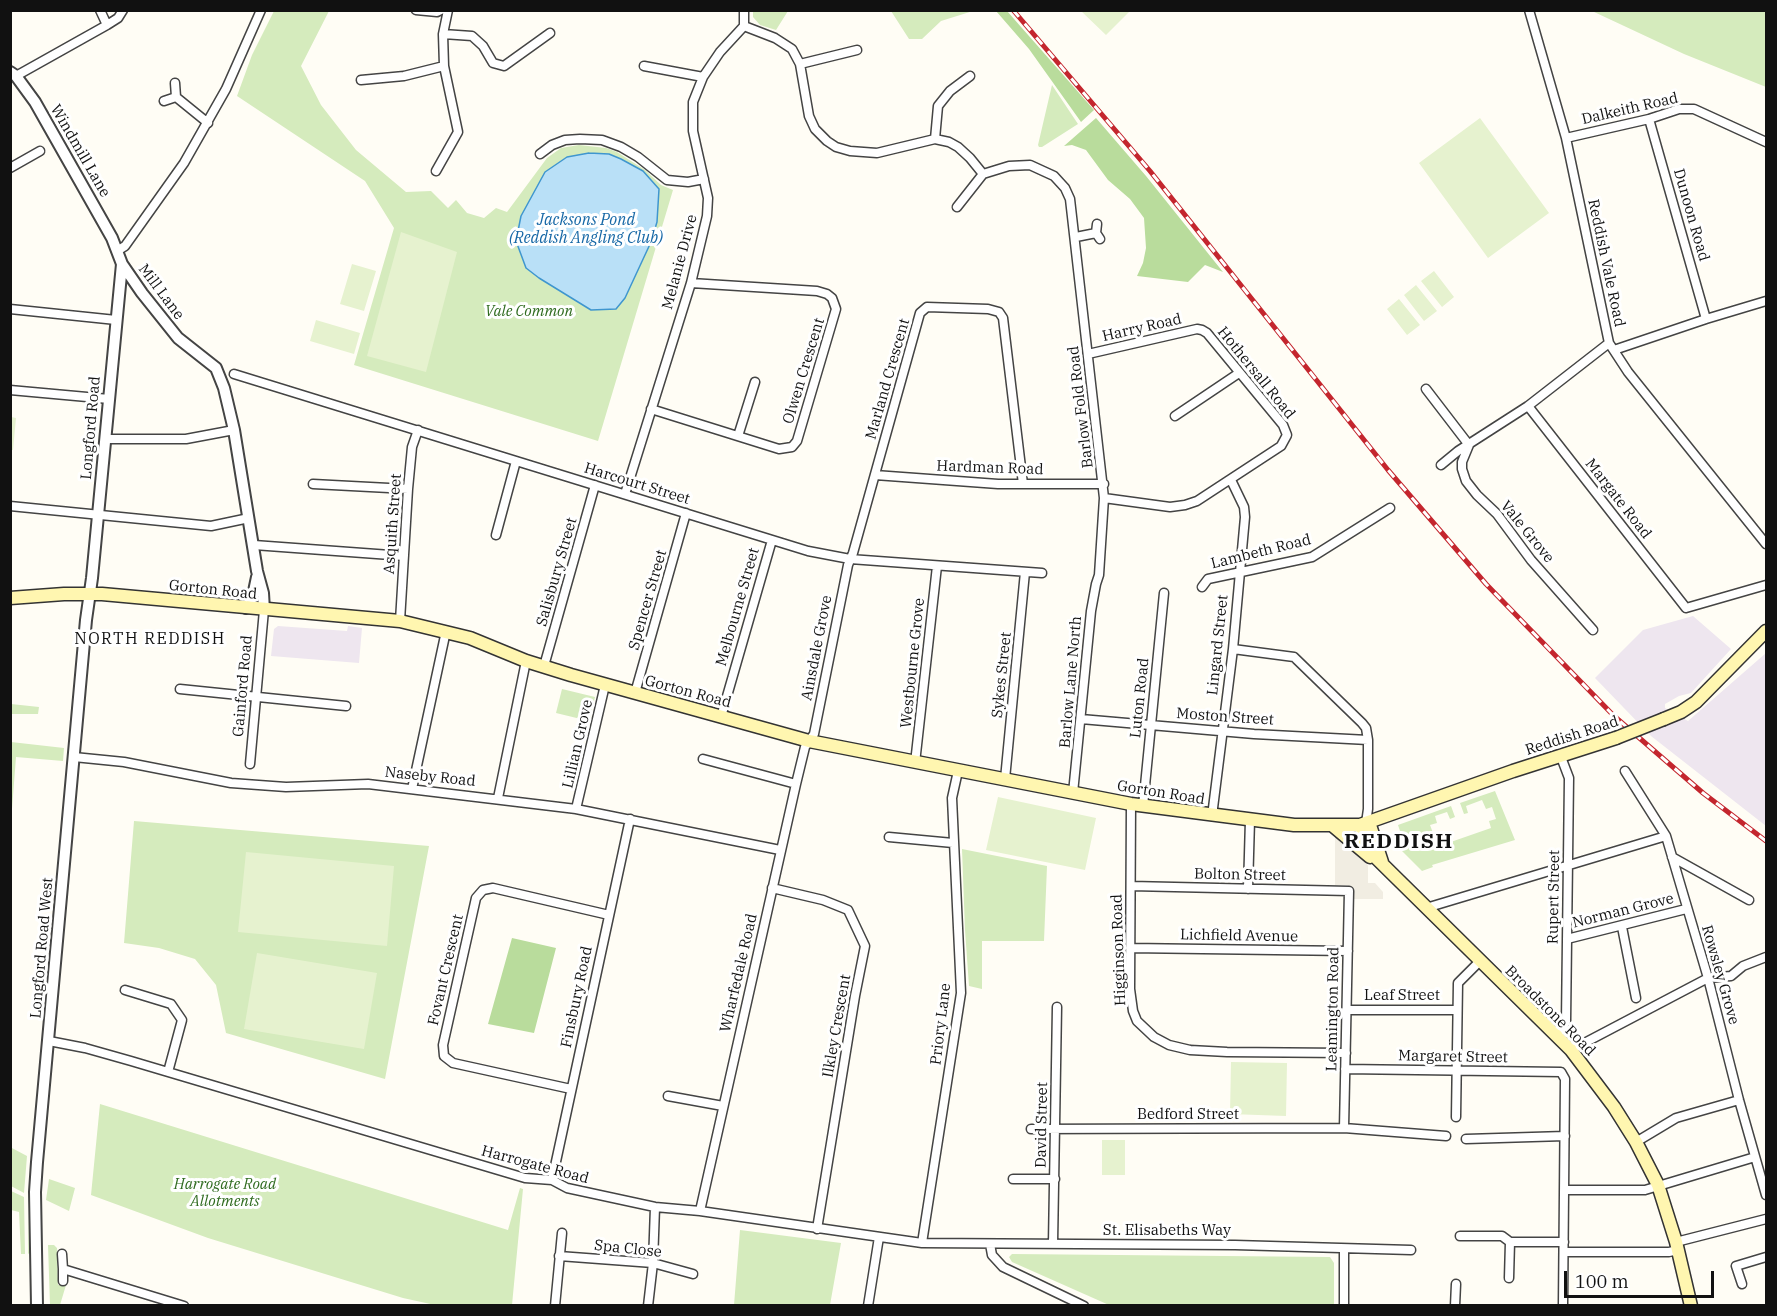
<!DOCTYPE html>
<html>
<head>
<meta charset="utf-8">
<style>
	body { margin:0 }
	#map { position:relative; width:1777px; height:1316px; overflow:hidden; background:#fffdf5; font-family:"IBM Plex Serif",serif }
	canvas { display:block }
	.frame { position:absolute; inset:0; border:12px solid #111; pointer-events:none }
	.scale { position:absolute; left:1564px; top:1271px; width:150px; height:27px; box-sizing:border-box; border:3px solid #111; border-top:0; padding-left:8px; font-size:18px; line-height:21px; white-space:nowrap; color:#111; -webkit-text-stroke:4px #fff; paint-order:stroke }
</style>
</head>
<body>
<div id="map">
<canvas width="1777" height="1316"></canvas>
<div class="frame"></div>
<div class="scale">100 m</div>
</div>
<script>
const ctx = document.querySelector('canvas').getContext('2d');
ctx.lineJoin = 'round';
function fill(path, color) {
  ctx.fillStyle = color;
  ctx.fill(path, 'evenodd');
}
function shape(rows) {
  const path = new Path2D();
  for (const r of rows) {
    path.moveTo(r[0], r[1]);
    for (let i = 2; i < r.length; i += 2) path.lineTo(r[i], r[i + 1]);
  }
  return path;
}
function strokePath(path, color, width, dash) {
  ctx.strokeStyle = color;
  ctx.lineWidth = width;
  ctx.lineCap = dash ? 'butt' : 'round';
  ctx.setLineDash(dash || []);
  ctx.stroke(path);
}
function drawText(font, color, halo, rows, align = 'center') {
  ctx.font = font + ' "IBM Plex Serif",serif';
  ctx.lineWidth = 6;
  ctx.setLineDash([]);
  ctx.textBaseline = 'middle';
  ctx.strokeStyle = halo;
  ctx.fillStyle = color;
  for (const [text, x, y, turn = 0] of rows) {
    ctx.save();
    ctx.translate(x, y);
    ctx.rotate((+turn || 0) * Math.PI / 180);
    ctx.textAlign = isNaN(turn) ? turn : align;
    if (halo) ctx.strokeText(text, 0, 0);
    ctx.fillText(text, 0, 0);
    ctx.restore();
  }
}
fill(shape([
	[1693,616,1731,649,1691,693,1679,696,1665,704,1665,708,1688,721,1766,653,1766,826,1651,736,1595,678,1643,630],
	[278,626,347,631,348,626,362,628,359,663,271,656,274,629]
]), '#eee6ef');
fill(shape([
	[274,11,329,11,301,66,321,105,356,150,406,192,431,191,448,208,456,200,467,213,484,218,496,208,507,212,547,158,561,148,579,145,606,148,617,152,645,170,661,185,673,190,598,441,354,365,394,228,365,181,237,96,252,55],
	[768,11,788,11,776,30,760,25,753,17,753,12],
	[891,11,973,11,941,21,922,39,909,39],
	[1592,11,1766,11,1766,87,1684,54],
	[1052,85,1078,124,1042,147,1039,147,1038,145],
	[562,689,595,697,589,721,556,713],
	[11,704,39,707,38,714,11,714],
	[11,742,64,748,63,761,16,757,11,822],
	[1495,791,1515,840,1432,865,1433,867,1422,871,1402,851,1406,849,1398,825,1451,806,1455,817,1450,819,1447,812,1435,816,1437,823,1430,825,1433,833,1440,831,1445,844,1491,828,1489,821,1496,819,1492,807,1486,809,1482,800,1466,806,1468,813,1464,814,1460,803],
	[134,821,429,846,385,1079,226,1033,216,985,195,959,159,948,124,943],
	[962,849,1047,866,1044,941,982,941,982,989,969,986,965,930],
	[100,1104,508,1230,520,1188,523,1189,512,1305,435,1305,403,1298,208,1238,91,1195],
	[10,1147,27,1156,24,1193,11,1186],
	[30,1164,33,1165,31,1252,28,1254],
	[49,1179,75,1188,69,1211,46,1200],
	[11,1191,24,1197,25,1254,21,1254,19,1212,11,1210],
	[740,1230,841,1243,830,1305,734,1305],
	[48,1245,54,1245,57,1248,58,1285,66,1285,60,1305,50,1305],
	[1012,1254,1330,1257,1334,1263,1334,1305,1109,1305,1012,1262,1009,1257]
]), '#d5ebbd');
fill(shape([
	[996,11,1007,11,1094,110,1081,122,1029,49],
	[1096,118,1146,176,1223,272,1205,265,1188,282,1137,276,1143,263,1146,248,1144,218,1130,199,1108,180,1086,150,1072,145,1064,146],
	[512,938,556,948,534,1033,488,1024]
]), '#b9dc9c');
fill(shape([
	[1081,11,1130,11,1106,35],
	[1480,118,1549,213,1488,258,1419,163],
	[401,232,457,252,426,372,367,356],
	[352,264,376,271,364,311,340,304],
	[1434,271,1454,297,1442,307,1421,281],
	[1416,285,1437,311,1424,321,1404,295],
	[1399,299,1420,325,1407,335,1387,309],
	[316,320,360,333,354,354,310,341],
	[11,417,16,418,13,450,11,450],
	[998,797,1096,818,1085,870,986,850],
	[246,852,394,866,387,946,238,932],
	[257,953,377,973,364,1049,244,1029],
	[1231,1062,1287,1063,1286,1116,1230,1114],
	[1102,1140,1125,1140,1125,1175,1102,1175]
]), '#e6f2cf');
fill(shape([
	[1335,835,1349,844,1368,865,1368,883,1375,883,1383,892,1383,899,1353,899,1353,890,1348,885,1335,885]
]), '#f1ede2');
const water = shape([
	[589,153,609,154,621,159,643,171,659,189,657,222,651,242,625,298,616,309,591,310,539,278,526,268,516,241,521,216,545,172,567,157,589,153]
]);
fill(water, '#b9e0f7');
strokePath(water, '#3f96cf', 1.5);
const minor = shape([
	[100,10,107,25],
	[416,10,437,12,441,10],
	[1529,10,1566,138,1609,343,1628,372,1766,544],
	[744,26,775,38,792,49,800,64,809,116,815,129,827,141,836,147,850,151,877,153,935,139,949,142,958,147,970,158,983,174],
	[443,34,472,36,483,46,493,63,504,66,550,33],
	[800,64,857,50],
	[644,66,703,77],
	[16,76,107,25,118,18,123,10],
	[361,80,404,76,444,66],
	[175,83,176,97],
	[164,101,176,97,208,123],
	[1649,119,1706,319],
	[1566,138,1649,119,1679,109,1694,109,1766,142],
	[935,139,938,106,950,91,970,76],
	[540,154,552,145,565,140,580,139,602,140,621,147,638,157,667,180,688,182,704,179],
	[10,168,40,151],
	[436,171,458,132,444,66,443,34,448,10],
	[957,207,983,174,1009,166,1030,165,1054,176,1065,188,1070,199,1104,498,1099,575,1096,584,1091,611,1073,793],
	[1097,224,1096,233,1100,239],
	[1076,237,1096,233],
	[117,251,125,246,184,163,226,89,261,10],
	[10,309,116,320],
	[1614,350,1706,319,1766,301],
	[1088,354,1197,329,1202,330,1207,333,1283,425,1287,435,1281,446,1197,501,1185,505,1170,507,1104,498],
	[234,374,808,551,850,559,1042,573],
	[1426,389,1469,445,1462,462,1462,469,1466,481,1477,495,1497,514,1531,560,1593,630],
	[10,390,109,399],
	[1528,406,1686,608,1766,585],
	[651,409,779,449,792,447,797,441,836,309,832,298,827,294,817,291,691,283],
	[1175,416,1239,373],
	[738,436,755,382],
	[105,439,186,439,234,430],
	[1441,465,1458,451,1528,406,1609,343],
	[875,475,998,484,1104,484],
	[313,484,408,489],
	[625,494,691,283,707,216,708,198,693,131,693,102,703,77,720,52,744,26,744,10],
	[10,506,211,526,249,518],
	[496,535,516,461],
	[254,545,404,556],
	[1202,587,1208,579,1312,557,1390,508],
	[400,621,408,489,412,447,418,430],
	[1233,649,1294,657,1362,723,1366,728,1368,740,1368,809,1366,823],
	[544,666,595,485],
	[180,689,346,706],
	[635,693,686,513],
	[721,717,772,540],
	[1081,719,1254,734,1368,740],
	[74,757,124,762,231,783,286,787,368,784,576,809,780,850],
	[703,759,796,784],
	[915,763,937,566],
	[250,764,264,610],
	[1625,771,1666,836,1708,978,1739,1100,1766,1195],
	[1005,779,1025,572],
	[412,789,446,631],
	[498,798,526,661],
	[1131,804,1130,989,1133,1011,1137,1021,1154,1037,1169,1045,1190,1050,1227,1052,1346,1053],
	[1143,806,1164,593],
	[576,809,605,685],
	[1212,816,1233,649,1245,517,1244,507,1231,480],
	[889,837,953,843],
	[1672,857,1749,900],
	[1131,886,1349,891,1344,1128],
	[772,888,823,900,848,910,865,946,855,996,817,1229],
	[1248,889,1250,820],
	[1426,908,1666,836],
	[1622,927,1636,998],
	[1567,939,1686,909],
	[1130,948,1348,951],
	[125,990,171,1004,182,1020,168,1072],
	[1346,1010,1457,1010],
	[1557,1036,1566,1022,1569,778,1561,757],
	[49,1041,85,1048,131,1061,525,1178,552,1180,567,1188,655,1207,700,1211,922,1243,1235,1245,1411,1250],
	[1571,1050,1708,978,1731,976,1743,966,1766,957],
	[1345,1069,1561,1072,1565,1079,1563,1306],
	[571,1089,453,1063,444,1056,443,1045,476,898,483,890,493,888,609,915],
	[668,1096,723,1106],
	[1456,1117,1458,983,1480,961],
	[1031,1129,1344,1128,1446,1136],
	[1466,1139,1565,1136],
	[1636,1142,1676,1118,1739,1100],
	[1013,1179,1055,1179],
	[552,1180,630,819],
	[1565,1190,1645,1190,1755,1157],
	[700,1211,796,784,805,747,814,734,848,565,853,553,920,313,927,307,988,309,999,312,1003,318,1023,484],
	[1460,1236,1502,1236,1510,1242,1564,1242],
	[1676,1242,1766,1219],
	[922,1243,961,993,952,798,958,771],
	[990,1244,992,1255,1003,1267,1084,1306],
	[1053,1244,1057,1007],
	[1344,1249,1344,1306],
	[1564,1252,1669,1252,1678,1250],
	[62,1254,63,1269,184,1306],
	[559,1256,653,1263,693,1274],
	[63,1269,63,1281],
	[1509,1278,1510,1242],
	[1742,1284,1736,1266,1766,1257],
	[555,1306,562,1233],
	[648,1306,653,1263,655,1207],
	[868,1306,879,1237],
	[1455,1306,1456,1284]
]);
const tertiary = shape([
	[10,72,16,76,35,102,112,238,122,264,142,293,178,338,216,368,224,388,234,430,257,571,263,593,264,610],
	[246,608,253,596,257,577],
	[37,1306,35,1192,37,1162,86,620,92,578,122,264]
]);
const secondary = shape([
	[10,598,64,594,102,594,400,621,470,638,526,661,571,675,809,741,1131,804,1294,825,1360,825,1513,771,1616,738],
	[1664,719,1681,712,1696,702,1766,631],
	[1369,822,1382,862],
	[1360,825,1366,848,1571,1050,1614,1107,1636,1142,1658,1185,1676,1242,1691,1306],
	[1333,826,1370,857]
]);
strokePath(minor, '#444', 11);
strokePath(tertiary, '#444', 14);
strokePath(secondary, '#333', 15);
strokePath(minor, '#fff', 8);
strokePath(tertiary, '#fff', 10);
strokePath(secondary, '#fff6b0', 12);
const rail = shape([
	[1013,10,1150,171,1388,470,1486,584,1614,716,1703,793,1766,841]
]);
strokePath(rail, '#c4262e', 5);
strokePath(rail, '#fff', 3, [9]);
const secondaryBridge = shape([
	[1616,738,1664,719]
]);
strokePath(secondaryBridge, '#333', 15, []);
strokePath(secondaryBridge, '#fff6b0', 12);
drawText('15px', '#111', '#fff', [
	["Dalkeith Road",1630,109,-13],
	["Windmill Lane",80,151,60],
	["Dunoon Road",1691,215,74],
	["Melanie Drive",680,262,-75],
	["Reddish Vale Road",1606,263,78],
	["Mill Lane",161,292,53],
	["Harry Road",1142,328,-13],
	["Olwen Crescent",804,371,-73],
	["Hothersall Road",1256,373,51],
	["Marland Crescent",888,379,-74],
	["Barlow Fold Road",1081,407,-97],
	["Longford Road",91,428,-85],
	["Hardman Road",990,468,2],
	["Harcourt Street",637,484,17],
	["Margate Road",1618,499,52],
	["Asquith Street",393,524,-86],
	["Vale Grove",1527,532,51],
	["Lambeth Road",1261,552,-14],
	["Salisbury Street",557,572,-74],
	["Gorton Road",213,590,6],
	["Spencer Street",648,600,-74],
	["Melbourne Street",738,607,-74],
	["Lingard Street",1218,645,-84],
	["Ainsdale Grove",817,648,-79],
	["Westbourne Grove",913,663,-84],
	["Sykes Street",1002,675,-84],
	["Barlow Lane North",1071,682,-85],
	["Gainford Road",243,686,-85],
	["Gorton Road",688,692,15],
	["Luton Road",1140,698,-84],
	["Moston Street",1225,717,4],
	["Reddish Road",1572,736,-18],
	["Lillian Grove",578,744,-77],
	["Naseby Road",430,777,6],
	["Gorton Road",1161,793,9],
	["Bolton Street",1240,875,1],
	["Rupert Street",1554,897,-89],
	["Norman Grove",1623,911,-14],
	["Lichfield Avenue",1239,936,1],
	["Longford Road West",42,948,-85],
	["Higginson Road",1119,950,-92],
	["Fovant Crescent",446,970,-77],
	["Wharfedale Road",739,973,-77],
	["Rowsley Grove",1720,975,74],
	["Leaf Street",1402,996],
	["Finsbury Road",577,997,-78],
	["Leamington Road",1333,1009,-89],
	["Broadstone Road",1550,1011,45],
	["Priory Lane",941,1024,-83],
	["Ilkley Crescent",837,1026,-80],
	["Margaret Street",1453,1057,1],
	["Bedford Street",1188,1115],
	["David Street",1042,1125,-89],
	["Harrogate Road",535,1165,15],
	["St. Elisabeths Way",1167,1231],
	["Spa Close",628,1249,6]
]);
drawText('italic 15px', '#2f6b1f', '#fff', [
	["Vale Common",529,312],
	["Harrogate Road",225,1185],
	["Allotments",225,1202]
]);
drawText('italic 16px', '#1768a6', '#fff', [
	["Jacksons Pond",586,220],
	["(Reddish Angling Club)",586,238]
]);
ctx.letterSpacing = '1.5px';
drawText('16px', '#111', '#fff', [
	["NORTH REDDISH",150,639]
]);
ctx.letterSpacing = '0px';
ctx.letterSpacing = '1.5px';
drawText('bold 21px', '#111', '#fff', [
	["REDDISH",1399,842]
]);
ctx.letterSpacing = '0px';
</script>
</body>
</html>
